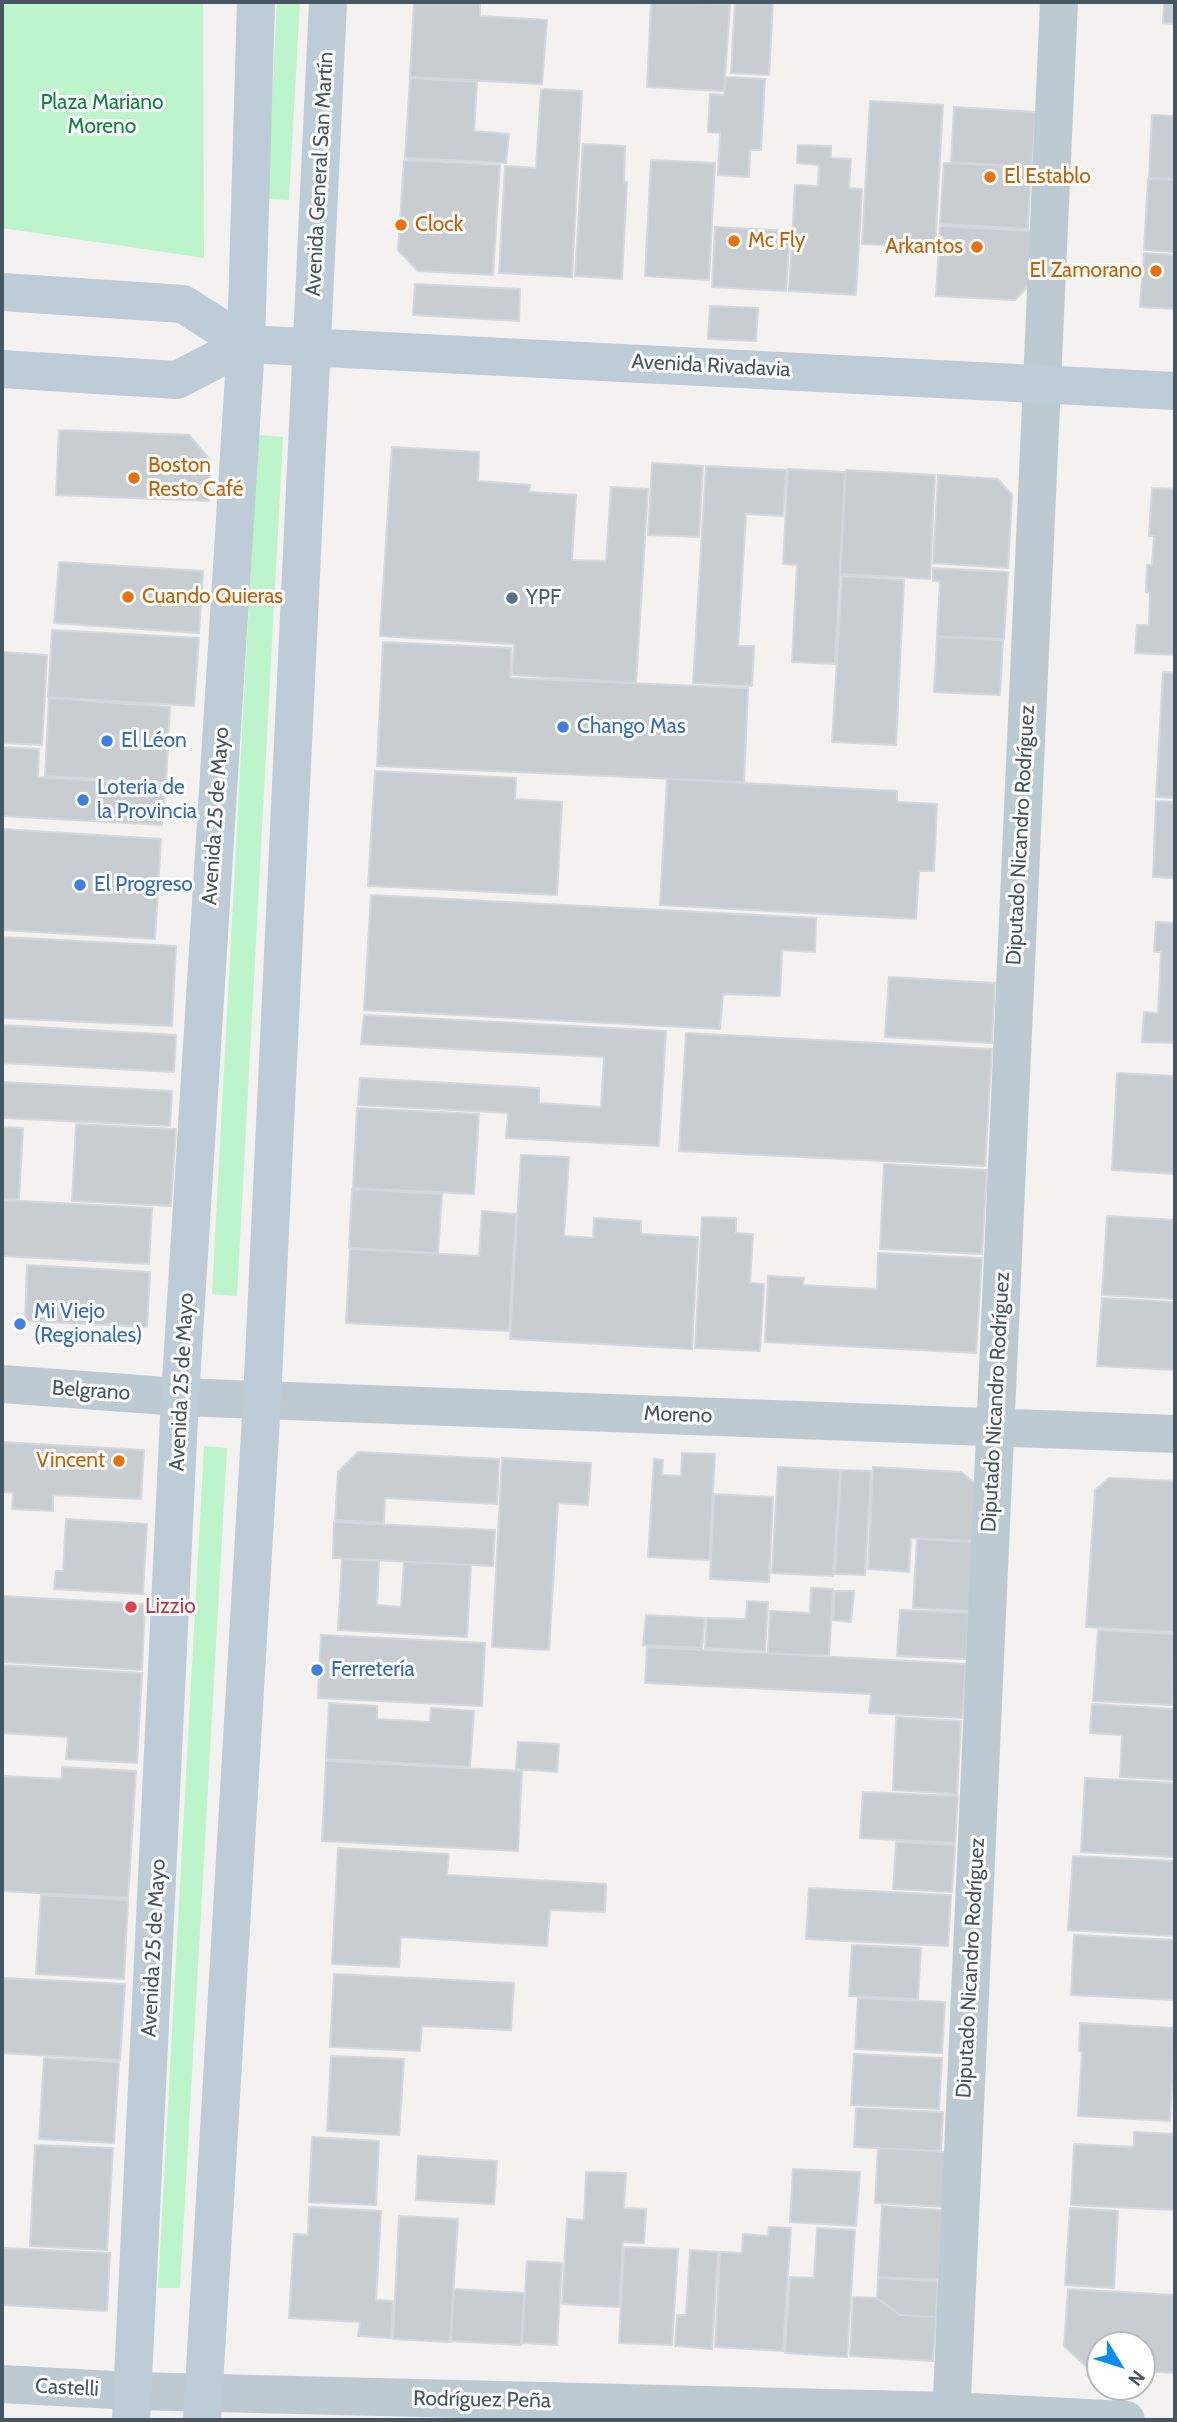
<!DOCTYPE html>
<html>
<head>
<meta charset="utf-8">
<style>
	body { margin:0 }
	#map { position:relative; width:1177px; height:2422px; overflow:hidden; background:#f4f1f1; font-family:Cabin,sans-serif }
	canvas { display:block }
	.frame { position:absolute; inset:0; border:4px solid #475761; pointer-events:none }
	.north { position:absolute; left:1086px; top:2331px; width:70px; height:70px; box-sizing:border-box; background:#fff; border:2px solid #b5bcc0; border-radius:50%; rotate:128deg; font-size:19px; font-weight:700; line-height:28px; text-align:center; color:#475761 }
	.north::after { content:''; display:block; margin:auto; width:24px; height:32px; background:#088cf6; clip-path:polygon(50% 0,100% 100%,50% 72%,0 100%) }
</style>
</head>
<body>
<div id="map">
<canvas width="1177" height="2422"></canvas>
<div class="frame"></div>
<div class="north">N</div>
</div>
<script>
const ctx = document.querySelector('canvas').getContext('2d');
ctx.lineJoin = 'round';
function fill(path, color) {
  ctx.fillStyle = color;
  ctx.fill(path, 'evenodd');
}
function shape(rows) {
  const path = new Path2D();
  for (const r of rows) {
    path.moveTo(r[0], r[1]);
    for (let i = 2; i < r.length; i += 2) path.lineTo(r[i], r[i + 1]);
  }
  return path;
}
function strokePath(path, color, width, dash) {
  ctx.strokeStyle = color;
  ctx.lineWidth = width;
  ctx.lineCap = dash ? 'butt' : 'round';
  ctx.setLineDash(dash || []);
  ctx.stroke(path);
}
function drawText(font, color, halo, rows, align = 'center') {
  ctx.font = font + ' Cabin,sans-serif';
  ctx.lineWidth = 6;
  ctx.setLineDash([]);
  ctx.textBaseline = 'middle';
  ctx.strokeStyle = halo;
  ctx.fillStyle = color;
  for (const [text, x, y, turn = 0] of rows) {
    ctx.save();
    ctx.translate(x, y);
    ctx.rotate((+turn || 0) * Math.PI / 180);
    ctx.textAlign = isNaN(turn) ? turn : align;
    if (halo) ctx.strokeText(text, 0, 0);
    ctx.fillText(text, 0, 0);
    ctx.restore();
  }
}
fill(shape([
	[2,2,203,2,204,258,2,228],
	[277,2,300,2,289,200,267,199],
	[258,435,283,437,237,1296,212,1294],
	[204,1446,227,1448,180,2288,158,2288]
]), '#bdf4cc');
const building = shape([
	[414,2,480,2,480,16,547,20,542,84,410,77,414,2],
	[651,2,730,4,724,91,647,87,651,2],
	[735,2,773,3,769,75,731,73,735,2],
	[1164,2,1175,2,1175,24,1163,23,1164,2],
	[726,77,765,79,761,150,750,150,749,177,718,175,720,133,708,132,710,94,724,95,726,77],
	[410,78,477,82,474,131,509,134,506,163,405,158,410,78],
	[541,89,582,91,572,277,499,273,505,166,536,168,541,89],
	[870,101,943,105,935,247,862,244,870,101],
	[954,107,1036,112,1032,167,951,162,954,107],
	[1152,115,1175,116,1175,179,1149,178,1152,115],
	[583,144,625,146,624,182,627,182,622,279,575,276,583,144],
	[798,145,831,146,831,158,851,159,849,188,862,189,856,295,789,291,795,185,818,186,819,165,797,163,798,145],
	[404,160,500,165,493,275,418,271,398,250,404,160],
	[651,160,715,163,709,280,645,276,651,160],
	[944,163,1031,167,1028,229,940,224,944,163],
	[1148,179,1175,180,1175,252,1144,250,1148,179],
	[940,226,1034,231,1031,283,1015,300,936,296,940,226],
	[715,227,790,231,786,291,712,287,715,227],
	[1144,253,1175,255,1175,309,1140,307,1144,253],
	[415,284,520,289,519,321,413,315,415,284],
	[710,306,758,308,756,341,708,339,710,306],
	[59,430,189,435,211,461,209,501,56,495,59,430],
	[392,447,479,452,478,481,530,485,529,492,576,495,572,560,606,561,611,487,648,489,636,683,512,675,514,644,380,636,392,447],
	[652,463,703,466,699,537,648,535,652,463],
	[706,466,786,470,783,516,746,514,738,646,754,646,752,686,693,683,706,466],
	[788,469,845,472,835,664,792,662,797,565,783,564,788,469],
	[846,470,935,475,930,579,840,574,846,470],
	[938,475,998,479,1012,495,1008,568,933,563,938,475],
	[1152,488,1175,489,1175,655,1135,653,1137,625,1149,625,1150,593,1146,592,1147,565,1152,565,1154,536,1149,536,1152,488],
	[59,562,203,571,199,633,54,623,59,562],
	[933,568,1008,572,1004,639,937,636,940,581,933,581,933,568],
	[842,576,904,580,896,745,832,742,842,576],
	[52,630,199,638,194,706,48,697,52,630],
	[937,637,1003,640,1000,695,934,692,937,637],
	[383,642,511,648,510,678,748,688,744,782,377,766,383,642],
	[2,652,47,655,42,745,2,743,2,652],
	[1163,672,1175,673,1175,798,1156,797,1163,672],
	[49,698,170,707,166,783,45,776,49,698],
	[2,747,39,749,38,777,166,785,162,825,2,816,2,747],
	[375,771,516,778,515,799,562,802,557,895,368,886,375,771],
	[667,779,897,791,897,802,937,804,934,871,919,871,916,919,660,905,667,779],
	[1156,801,1175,802,1175,878,1153,877,1156,801],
	[2,829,161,839,155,939,2,930,2,829],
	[371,895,816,918,815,952,782,950,780,996,723,994,720,1029,364,1010,371,895],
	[1156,922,1175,923,1175,1043,1142,1042,1144,1012,1158,1013,1161,952,1154,952,1156,922],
	[2,937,176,946,172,1026,2,1018,2,937],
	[889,977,995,983,992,1043,885,1037,889,977],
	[364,1015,666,1031,659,1146,506,1138,508,1113,358,1105,360,1078,539,1088,539,1103,601,1107,604,1057,361,1044,364,1015],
	[2,1025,176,1035,174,1072,2,1063,2,1025],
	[686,1033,992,1049,985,1166,679,1151,686,1033],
	[1117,1073,1175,1076,1175,1174,1112,1170,1117,1073],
	[2,1082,172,1091,170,1126,2,1118,2,1082],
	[357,1108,479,1114,474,1194,353,1188,357,1108],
	[76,1124,176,1129,171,1206,72,1201,76,1124],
	[2,1127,23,1128,19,1200,2,1199,2,1127],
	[521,1155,569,1157,564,1236,593,1238,594,1218,641,1221,641,1234,698,1237,692,1349,510,1339,521,1155],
	[884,1164,987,1170,982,1254,880,1249,884,1164],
	[352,1189,442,1194,438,1253,349,1248,352,1189],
	[2,1200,152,1208,149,1264,2,1256,2,1200],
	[482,1211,516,1214,509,1331,346,1323,350,1249,479,1256,482,1211],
	[1107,1216,1175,1220,1175,1299,1102,1295,1107,1216],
	[702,1217,736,1218,736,1233,753,1234,750,1283,764,1284,760,1351,695,1348,702,1217],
	[878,1253,982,1258,976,1353,765,1342,768,1276,804,1278,803,1285,877,1289,878,1253],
	[27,1265,150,1272,147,1327,25,1321,27,1265],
	[1102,1298,1175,1302,1175,1370,1097,1366,1102,1298],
	[2,1442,144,1450,141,1499,53,1495,53,1511,12,1509,13,1493,2,1492,2,1442],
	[358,1452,499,1459,497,1504,385,1498,384,1523,335,1520,338,1472,358,1452],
	[682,1453,715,1454,709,1560,648,1557,654,1459,663,1460,662,1475,681,1476,682,1453],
	[502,1458,591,1463,588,1505,558,1503,549,1650,492,1647,502,1458],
	[778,1467,840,1470,833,1576,772,1573,778,1467],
	[873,1467,961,1472,981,1488,977,1541,911,1538,909,1572,868,1569,873,1467],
	[841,1470,871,1471,865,1575,835,1574,841,1470],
	[1109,1478,1175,1481,1175,1632,1086,1627,1095,1490,1109,1478],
	[714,1494,773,1497,769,1582,710,1579,714,1494],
	[66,1519,147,1524,143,1594,54,1589,56,1571,63,1571,66,1519],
	[334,1522,495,1530,493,1566,333,1558,334,1522],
	[917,1539,974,1542,969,1611,913,1608,917,1539],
	[342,1559,379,1561,377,1605,401,1607,404,1562,471,1565,467,1637,338,1630,342,1559],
	[811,1588,833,1589,829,1656,768,1653,770,1611,810,1613,811,1588],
	[835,1591,854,1591,851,1622,833,1620,835,1591],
	[2,1596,145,1604,142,1670,2,1662,2,1596],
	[747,1601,768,1602,765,1651,705,1648,707,1618,746,1619,747,1601],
	[900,1610,969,1613,966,1659,897,1656,900,1610],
	[646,1615,705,1618,702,1648,643,1645,646,1615],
	[1098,1630,1175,1634,1172,1705,1093,1701,1098,1630],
	[321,1635,485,1643,482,1706,318,1698,321,1635],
	[647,1647,966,1664,962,1718,869,1713,871,1694,645,1683,647,1647],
	[2,1665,142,1673,137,1763,66,1759,68,1737,2,1733,2,1665],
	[329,1703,377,1706,377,1719,430,1722,431,1708,474,1711,470,1767,326,1759,329,1703],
	[1092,1704,1175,1709,1175,1780,1120,1777,1122,1735,1090,1733,1092,1704],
	[896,1717,961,1721,957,1794,893,1790,896,1717],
	[518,1742,559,1744,557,1772,516,1769,518,1742],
	[326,1761,522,1771,518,1851,322,1841,326,1761],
	[62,1767,136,1771,128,1898,2,1891,2,1776,62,1779,62,1767],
	[1085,1778,1175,1783,1175,1857,1081,1852,1085,1778],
	[863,1792,958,1796,955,1843,860,1838,863,1792],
	[896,1842,955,1845,952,1892,893,1889,896,1842],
	[338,1848,449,1854,447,1875,606,1884,605,1912,550,1910,547,1946,401,1937,399,1967,332,1964,338,1848],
	[1073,1856,1175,1861,1175,1936,1068,1930,1073,1856],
	[809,1888,951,1895,948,1946,806,1939,809,1888],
	[41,1895,128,1900,124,1979,36,1974,41,1895],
	[1074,1935,1175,1940,1175,2000,1071,1995,1074,1935],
	[852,1945,921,1948,918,1999,849,1996,852,1945],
	[334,1974,514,1983,511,2030,422,2026,420,2051,330,2047,334,1974],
	[2,1978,125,1984,120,2060,2,2053,2,1978],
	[858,1998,945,2002,942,2053,855,2049,858,1998],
	[1080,2023,1175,2028,1170,2121,1078,2116,1082,2052,1079,2051,1080,2023],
	[854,2054,942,2058,939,2109,851,2105,854,2054],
	[331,2056,404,2059,399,2135,327,2131,331,2056],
	[44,2058,119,2062,114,2143,39,2139,44,2058],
	[856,2108,943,2112,941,2151,854,2147,856,2108],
	[1134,2132,1175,2134,1175,2210,1071,2205,1074,2144,1134,2147,1134,2132],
	[312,2137,379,2141,376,2205,309,2202,312,2137],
	[35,2145,113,2148,107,2250,30,2246,35,2145],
	[878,2148,947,2152,944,2207,875,2203,878,2148],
	[418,2156,497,2161,494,2204,416,2200,418,2156],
	[793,2169,860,2172,856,2226,790,2222,793,2169],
	[586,2172,626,2173,624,2208,646,2209,644,2243,623,2242,619,2307,562,2304,567,2219,584,2220,586,2172],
	[882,2206,943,2210,939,2280,878,2277,882,2206],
	[309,2207,381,2211,376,2300,393,2301,391,2338,358,2336,360,2322,289,2318,294,2234,308,2235,309,2207],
	[1070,2208,1118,2211,1114,2288,1065,2285,1070,2208],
	[399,2216,458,2219,450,2342,393,2339,399,2216],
	[769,2227,791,2228,783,2351,715,2347,720,2252,742,2253,743,2234,768,2236,769,2227],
	[817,2228,855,2230,847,2357,785,2353,790,2277,814,2278,817,2228],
	[624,2247,678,2249,672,2345,619,2343,624,2247],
	[2,2248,110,2253,107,2311,2,2305,2,2248],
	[690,2250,718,2252,712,2349,675,2346,677,2315,686,2315,690,2250],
	[527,2261,562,2263,557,2345,522,2343,527,2261],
	[878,2278,938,2281,936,2317,900,2315,877,2298,878,2278],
	[454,2289,524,2293,521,2345,451,2341,454,2289],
	[1068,2289,1175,2295,1175,2373,1142,2371,1142,2345,1100,2345,1100,2369,1088,2368,1064,2346,1068,2289],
	[853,2297,877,2298,900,2315,936,2317,933,2361,850,2356,853,2297]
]);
fill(building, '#c8cdd2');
strokePath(building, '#d4d8dd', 2);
strokePath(shape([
	[2,1384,180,1397,1175,1434],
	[2,2384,132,2391,951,2411,1126,2420],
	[951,2420,1059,2]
]), '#becad2', 38);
strokePath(shape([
	[2,292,183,304,246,344],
	[2,369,177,380,246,344,1175,391],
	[131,2420,180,1397,246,344,256,2],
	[202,2420,262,1400,328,2]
]), '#bdccd6', 38);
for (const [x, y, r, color] of [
	[990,177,7,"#e8710a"],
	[401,225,7,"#e8710a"],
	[734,241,7,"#e8710a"],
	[977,247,7,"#e8710a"],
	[1156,271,7,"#e8710a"],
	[134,478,7,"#e8710a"],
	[128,597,7,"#e8710a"],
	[512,598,7,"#5c6f8a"],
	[563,727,7,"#3f7fe0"],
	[107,741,7,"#3f7fe0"],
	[83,800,7,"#3f7fe0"],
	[80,885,7,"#3f7fe0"],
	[20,1324,7,"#3f7fe0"],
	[119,1461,7,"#e8710a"],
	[131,1607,7,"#e0444e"],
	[317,1670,7,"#3f7fe0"]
]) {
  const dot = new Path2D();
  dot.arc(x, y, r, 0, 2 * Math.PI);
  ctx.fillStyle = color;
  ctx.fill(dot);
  strokePath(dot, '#fff', 2.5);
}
drawText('21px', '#0f853c', '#fff', [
	["Plaza Mariano",102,103],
	["Moreno",102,127]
]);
drawText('21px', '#475761', '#fff', [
	["Avenida General San Martín",320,174,-87],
	["Avenida Rivadavia",711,366,3],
	["Avenida 25 de Mayo",216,816,-86],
	["Diputado Nicandro Rodríguez",1021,835,-87],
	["Avenida 25 de Mayo",182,1382,-87],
	["Belgrano",91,1391,4],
	["Diputado Nicandro Rodríguez",996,1402,-87],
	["Moreno",678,1415,2],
	["Avenida 25 de Mayo",154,1948,-87],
	["Diputado Nicandro Rodríguez",971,1968,-87],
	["Castelli",67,2388,3],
	["Rodríguez Peña",482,2400,1]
]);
drawText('21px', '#c56008', '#fff', [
	["El Establo",1004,177],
	["Clock",415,225],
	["Mc Fly",748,241],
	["Arkantos",963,247,"right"],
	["El Zamorano",1142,271,"right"],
	["Boston",148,466],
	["Resto Café",148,490],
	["Cuando Quieras",142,597],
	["Vincent",105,1461,"right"]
], 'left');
drawText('21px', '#4e5e75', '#fff', [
	["YPF",526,598]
], 'left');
drawText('21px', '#366cbe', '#fff', [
	["Chango Mas",577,727],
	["El Léon",121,741],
	["Loteria de",97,788],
	["la Provincia",97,812],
	["El Progreso",94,885],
	["Mi Viejo",34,1312],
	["(Regionales)",34,1336],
	["Ferretería",331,1670]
], 'left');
drawText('21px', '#be3a42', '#fff', [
	["Lizzio",145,1607]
], 'left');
</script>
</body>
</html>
